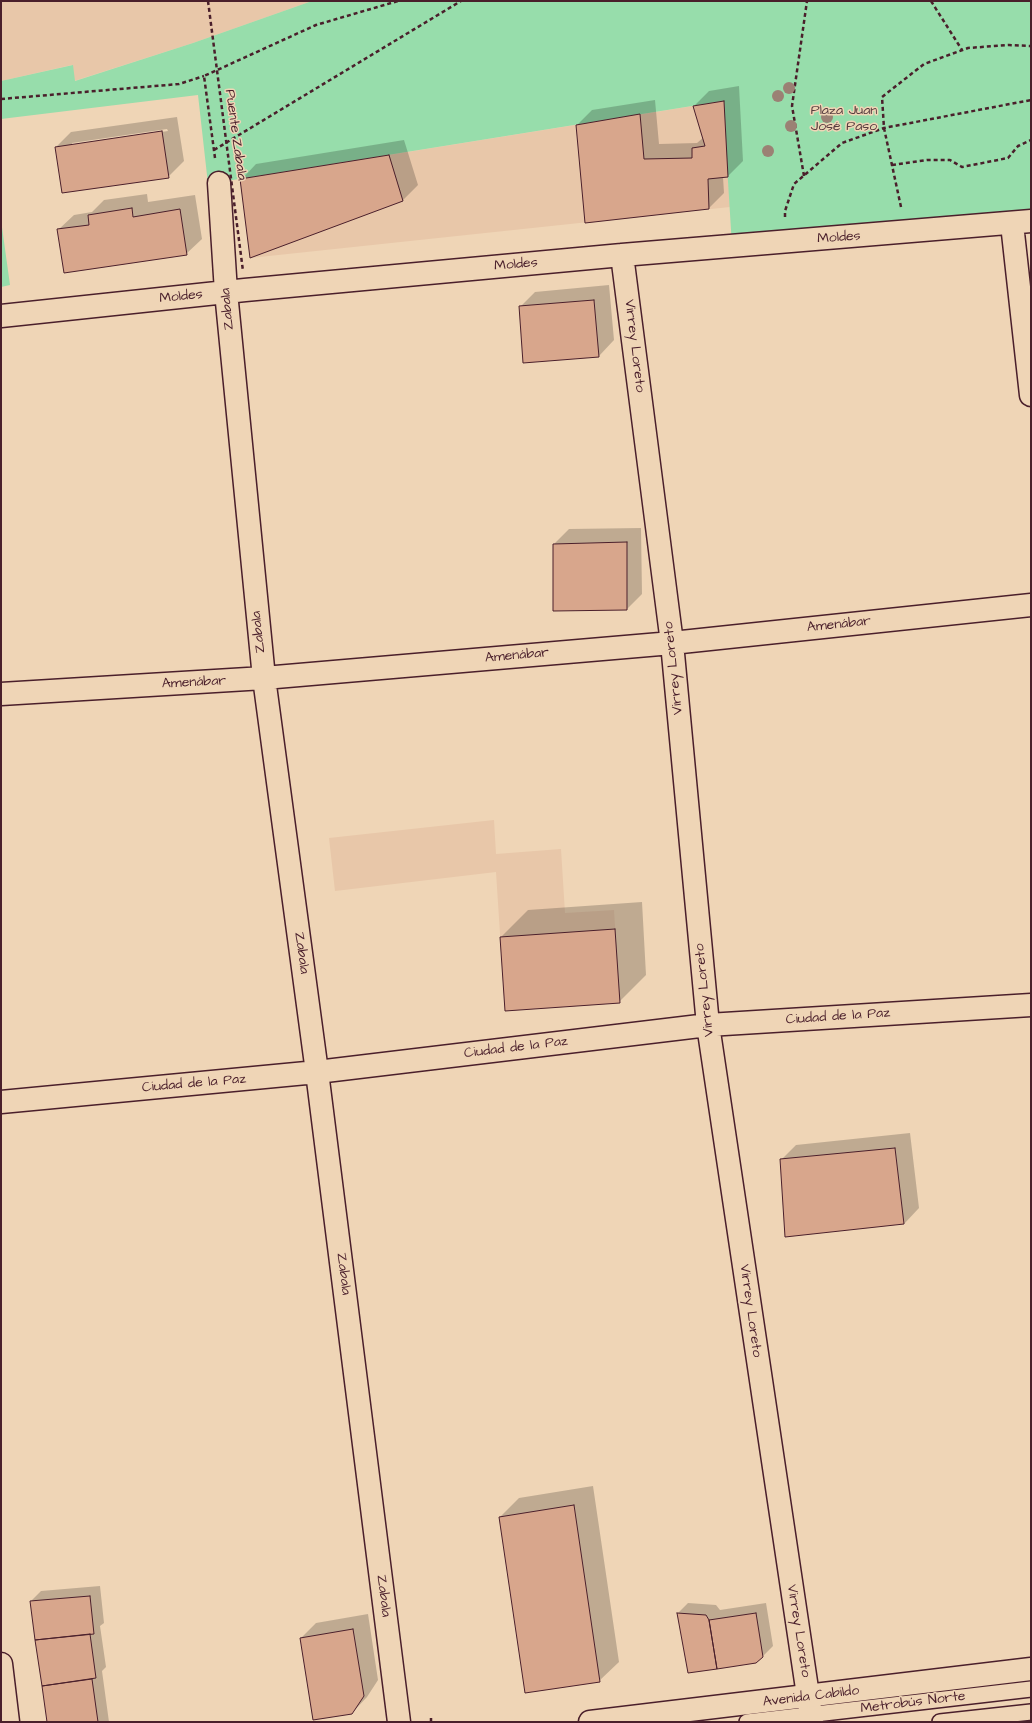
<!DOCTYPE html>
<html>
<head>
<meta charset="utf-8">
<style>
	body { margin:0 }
	#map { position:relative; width:1032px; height:1723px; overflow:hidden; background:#efd5b6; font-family:"Architects Daughter",sans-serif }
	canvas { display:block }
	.frame { position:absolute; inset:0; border:2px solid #4a1f2b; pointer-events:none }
</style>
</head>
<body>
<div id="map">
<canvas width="1032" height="1723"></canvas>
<div class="frame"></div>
</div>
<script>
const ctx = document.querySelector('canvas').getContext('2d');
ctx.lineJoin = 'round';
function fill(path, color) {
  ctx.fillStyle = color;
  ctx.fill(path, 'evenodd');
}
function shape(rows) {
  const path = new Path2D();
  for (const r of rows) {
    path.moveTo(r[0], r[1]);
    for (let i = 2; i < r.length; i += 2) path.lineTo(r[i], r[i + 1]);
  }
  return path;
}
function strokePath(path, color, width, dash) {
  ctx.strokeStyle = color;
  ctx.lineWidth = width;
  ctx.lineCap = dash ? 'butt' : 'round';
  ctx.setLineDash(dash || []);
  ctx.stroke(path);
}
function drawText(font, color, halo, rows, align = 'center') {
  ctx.font = font + ' "Architects Daughter",sans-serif';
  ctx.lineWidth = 3;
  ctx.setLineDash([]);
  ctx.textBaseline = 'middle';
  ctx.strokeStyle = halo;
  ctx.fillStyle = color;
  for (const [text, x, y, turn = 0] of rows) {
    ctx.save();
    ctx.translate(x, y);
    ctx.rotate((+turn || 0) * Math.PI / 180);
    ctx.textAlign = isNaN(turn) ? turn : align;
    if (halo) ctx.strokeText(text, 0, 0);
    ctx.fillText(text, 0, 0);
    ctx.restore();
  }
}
fill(shape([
	[1,1,312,1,193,43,74,81,72,65,1,81],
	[724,101,730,207,250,258,240,179],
	[494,820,496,854,561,849,565,913,614,910,620,1003,505,1011,496,872,335,891,329,838]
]), '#e8c7a9');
fill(shape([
	[312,1,1031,1,1031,221,732,246,723,101,208,184,198,95,1,119,1,81,73,65,75,81,193,43],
	[1,220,10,285,1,287]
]), '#97ddab');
fill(shape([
	[739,86,743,161,728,176,723,177,724,193,709,208,577,125,592,110,655,100,659,144,697,143,704,137,694,106,709,91],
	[177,117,184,161,168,177,56,147,71,132],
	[167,129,168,131,72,145,72,143],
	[404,140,418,185,403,200,251,257,241,180,256,164],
	[147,194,148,202,195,195,202,239,186,254,58,230,74,215,92,212,104,200],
	[609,285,614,340,599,356,520,307,535,292],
	[641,528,642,594,627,609,554,544,569,529],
	[642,902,646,975,619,1002,501,937,528,910],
	[910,1133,919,1208,904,1224,781,1160,796,1145],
	[593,1486,619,1662,599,1681,500,1517,519,1498],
	[100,1586,104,1623,100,1626,106,1667,102,1671,109,1722,48,1722,31,1601,41,1591],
	[688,1603,716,1605,720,1610,766,1603,773,1646,763,1656,678,1613],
	[368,1614,378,1680,367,1697,352,1713,301,1638,316,1623]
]), '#0003');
const building = shape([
	[724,101,728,177,708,179,709,209,585,223,576,125,640,114,644,159,692,158,692,148,705,146,693,106,724,101],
	[162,131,169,178,62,193,55,147,162,131],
	[389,155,403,201,250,258,240,179,389,155],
	[132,208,133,217,180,209,187,255,64,273,57,229,89,225,88,215,132,208],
	[594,300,599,357,523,363,519,306,594,300],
	[627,542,627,610,553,611,553,544,627,542],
	[615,929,620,1003,505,1011,500,937,615,929],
	[895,1148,904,1224,785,1237,780,1159,895,1148],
	[574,1505,600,1682,525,1693,499,1517,574,1505],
	[90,1596,94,1634,35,1640,30,1601,90,1596],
	[677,1613,706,1615,709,1620,717,1669,688,1673,677,1613],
	[756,1613,763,1657,756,1663,717,1669,709,1620,756,1613],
	[353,1629,364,1696,352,1714,313,1720,300,1638,353,1629],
	[90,1634,96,1678,42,1686,35,1640,90,1634],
	[92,1679,98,1722,47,1722,42,1686,92,1679]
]);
fill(building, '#d8a68c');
strokePath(building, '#4a1f2b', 1);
const lane = shape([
	[747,1722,1031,1689],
	[940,1722,1031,1712]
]);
const street = shape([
	[219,183,226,292,264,678,317,1072,399,1722],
	[1012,224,1031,395],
	[622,255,672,643,708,1025,812,1722],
	[1,316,245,290,622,255,1031,221],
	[1,694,264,678,672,643,1031,605],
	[1,1102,317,1072,708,1025,1031,1005],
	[1,1664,8,1722]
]);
const secondary = shape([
	[590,1722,1031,1669]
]);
strokePath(lane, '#4a1f2b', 18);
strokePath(street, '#4a1f2b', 25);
strokePath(secondary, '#4a1f2b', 25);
strokePath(shape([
	[931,1,962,50],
	[1,99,179,84,204,76],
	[214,150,461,1],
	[215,158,204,76,316,25,398,1],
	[892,165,927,160,950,160,962,167,1008,158,1018,146,1031,140],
	[804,176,792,106,807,1],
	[901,207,884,128,882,97,924,64,968,48,1009,45,1031,46],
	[785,217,785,211,794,184,842,143,884,128,1031,100],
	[431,1718,431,1722]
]), '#4a1f2b', 2.5, [4, 3]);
strokePath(lane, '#efd5b6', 15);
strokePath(street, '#efd5b6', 22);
strokePath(secondary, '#efd5b6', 22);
strokePath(shape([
	[208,1,243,271]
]), '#4a1f2b', 2.5, [4, 3]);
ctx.fillStyle = '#9b8174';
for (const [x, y] of [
	[789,88],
	[778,96],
	[827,117],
	[791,126],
	[768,151]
]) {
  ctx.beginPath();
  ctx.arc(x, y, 6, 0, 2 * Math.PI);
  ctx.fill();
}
drawText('14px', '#563c3e', '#efd5b6', [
	["Plaza Juan",844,111],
	["José Paso",844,127]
]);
drawText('14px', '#4a1f2b', '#efd5b6', [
	["Puente Zabala",235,135,82],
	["Moldes",839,238,-4],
	["Moldes",516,265,-5],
	["Moldes",181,297,-6],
	["Zabala",228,309,-95],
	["Virrey Loreto",634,346,83],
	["Amenábar",839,625,-6],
	["Zabala",259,632,-96],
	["Amenábar",517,656,-5],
	["Virrey Loreto",674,668,-96],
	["Amenábar",194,683,-3],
	["Zabala",301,953,82],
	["Virrey Loreto",705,990,-96],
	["Ciudad de la Paz",838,1017,-4],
	["Ciudad de la Paz",516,1048,-7],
	["Ciudad de la Paz",194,1084,-5],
	["Zabala",343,1274,83],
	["Virrey Loreto",750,1311,82],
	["Zabala",383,1596,83],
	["Virrey Loreto",798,1631,81],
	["Avenida Cabildo",811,1697,-7],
	["Metrobús Norte",913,1703,-7]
]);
</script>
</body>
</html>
